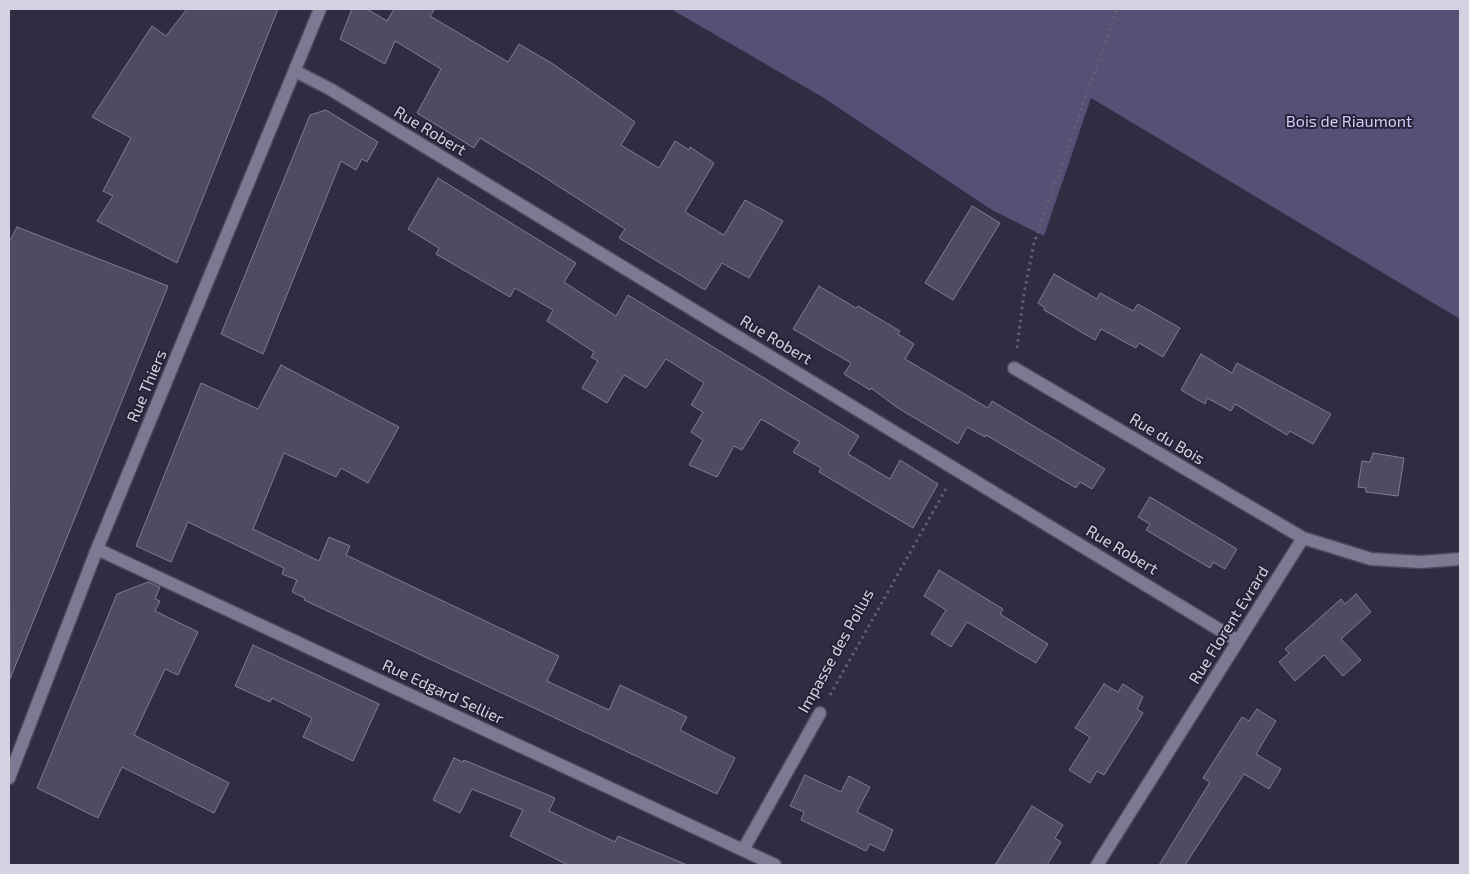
<!DOCTYPE html>
<html>
<head>
<meta charset="utf-8">
<style>
	body { margin:0 }
	#map { position:relative; width:1469px; height:874px; overflow:hidden; background:#302c42; font-family:"Exo 2",sans-serif }
	canvas { display:block }
	.frame { position:absolute; inset:0; border:10px solid #d4d2e0; pointer-events:none }
</style>
</head>
<body>
<div id="map">
<canvas width="1469" height="874"></canvas>
<div class="frame"></div>
</div>
<script>
const ctx = document.querySelector('canvas').getContext('2d');
ctx.lineJoin = 'round';
function fill(path, color) {
  ctx.fillStyle = color;
  ctx.fill(path, 'evenodd');
}
function shape(rows) {
  const path = new Path2D();
  for (const r of rows) {
    path.moveTo(r[0], r[1]);
    for (let i = 2; i < r.length; i += 2) path.lineTo(r[i], r[i + 1]);
  }
  return path;
}
function strokePath(path, color, width, dash) {
  ctx.strokeStyle = color;
  ctx.lineWidth = width;
  ctx.lineCap = dash ? 'butt' : 'round';
  ctx.setLineDash(dash || []);
  ctx.stroke(path);
}
function drawText(font, color, halo, rows, align = 'center') {
  ctx.font = font + ' "Exo 2",sans-serif';
  ctx.lineWidth = 4;
  ctx.setLineDash([]);
  ctx.textBaseline = 'middle';
  ctx.strokeStyle = halo;
  ctx.fillStyle = color;
  for (const [text, x, y, turn = 0] of rows) {
    ctx.save();
    ctx.translate(x, y);
    ctx.rotate((+turn || 0) * Math.PI / 180);
    ctx.textAlign = isNaN(turn) ? turn : align;
    if (halo) ctx.strokeText(text, 0, 0);
    ctx.fillText(text, 0, 0);
    ctx.restore();
  }
}
fill(shape([
	[671,9,1460,9,1460,319,1091,98,1044,236,992,210,824,98]
]), '#575076');
const building = shape([
	[187,9,278,9,177,263,97,221,113,196,103,191,131,138,92,117,152,26,166,36,187,9],
	[352,9,367,9,387,21,394,9,435,9,430,16,508,62,519,44,553,64,635,122,621,145,659,168,675,141,689,150,690,147,714,163,685,212,724,235,745,200,783,221,749,278,722,263,705,290,619,238,625,229,541,175,480,138,474,148,417,113,441,69,395,41,385,64,340,39,352,9],
	[326,110,378,142,367,162,362,159,356,170,341,161,263,354,221,334,310,115,326,110],
	[438,178,576,263,564,282,616,316,628,295,859,436,848,454,890,479,900,460,938,484,913,528,819,472,821,468,793,452,800,442,761,419,742,450,734,446,717,477,689,465,703,440,691,432,703,412,691,405,704,383,666,359,646,388,624,375,607,403,582,388,598,361,591,357,594,352,547,321,553,310,515,288,510,297,436,254,439,248,408,229,438,178],
	[972,206,1000,223,953,300,925,283,972,206],
	[17,227,168,286,10,679,9,242,17,227],
	[1054,274,1097,299,1100,293,1133,311,1138,304,1180,328,1163,357,1139,343,1136,348,1101,329,1095,340,1044,310,1045,308,1038,303,1054,274],
	[819,286,856,308,858,306,900,331,898,334,914,344,905,359,988,408,992,401,1105,469,1092,489,1080,482,1076,488,986,435,985,437,967,427,958,444,898,408,871,388,870,390,844,374,851,363,793,329,819,286],
	[1201,354,1232,373,1237,363,1331,414,1313,444,1290,431,1287,435,1235,404,1231,411,1207,398,1205,404,1181,390,1201,354],
	[281,365,399,427,368,483,341,468,336,477,284,453,253,529,319,561,329,537,350,546,346,555,559,656,547,681,609,710,620,685,687,717,680,730,735,758,717,794,304,600,305,598,292,592,297,580,282,574,284,568,188,522,171,562,136,546,201,383,258,409,281,365],
	[1373,453,1404,458,1398,496,1366,492,1366,488,1358,487,1362,461,1370,462,1373,453],
	[1150,497,1237,549,1225,569,1213,562,1210,568,1146,530,1150,524,1138,517,1150,497],
	[939,570,1003,609,1000,614,1048,644,1036,663,967,622,951,647,931,634,946,610,924,596,939,570],
	[148,582,160,587,155,599,160,601,155,611,198,632,178,675,165,669,134,735,229,783,214,813,122,767,98,818,37,788,117,594,148,582],
	[1356,594,1371,612,1341,639,1361,660,1343,676,1324,655,1295,681,1279,662,1289,653,1285,649,1341,599,1345,604,1356,594],
	[253,645,379,704,353,761,303,737,312,718,272,698,270,702,235,686,253,645],
	[1104,684,1118,692,1123,684,1143,697,1137,709,1143,713,1104,775,1097,771,1090,783,1069,770,1090,737,1075,728,1104,684],
	[1257,709,1276,721,1256,754,1281,769,1269,789,1244,774,1185,865,1159,865,1210,782,1203,778,1242,717,1249,721,1257,709],
	[454,758,463,762,464,760,555,798,549,811,615,842,618,836,687,865,568,865,510,836,523,810,472,789,460,813,433,800,454,758],
	[805,775,841,792,849,776,870,787,857,812,893,830,884,851,870,844,866,851,801,820,804,812,790,806,805,775],
	[1032,806,1063,825,1055,838,1061,842,1047,865,995,865,1032,806]
]);
fill(building, '#4f4b63');
strokePath(building, '#807c96', 1);
const minor = shape([
	[295,71,330,89,1238,641],
	[1014,368,1303,538,1371,559,1421,562,1460,559],
	[97,549,775,865],
	[9,778,97,549,320,9],
	[743,850,820,713],
	[1097,865,1303,538]
]);
strokePath(minor, '#4d495c', 15);
strokePath(shape([
	[1017,348,1024,293,1034,243,1117,9],
	[830,695,947,487]
]), '#625e72', 3, [2.5, 4]);
strokePath(minor, '#7d7993', 12);
drawText('16px', '#d2cbf9', '#262237', [
	["Bois de Riaumont",1349,122]
]);
drawText('16px', '#d4d2e0', '#262237', [
	["Rue Robert",430,131,31],
	["Rue Robert",776,340,31],
	["Rue Thiers",147,386,-67],
	["Rue du Bois",1167,439,31],
	["Rue Robert",1122,550,31],
	["Rue Florent Evrard",1229,625,-58],
	["Impasse des Poilus",836,651,-61],
	["Rue Edgard Sellier",443,692,25]
]);
</script>
</body>
</html>
